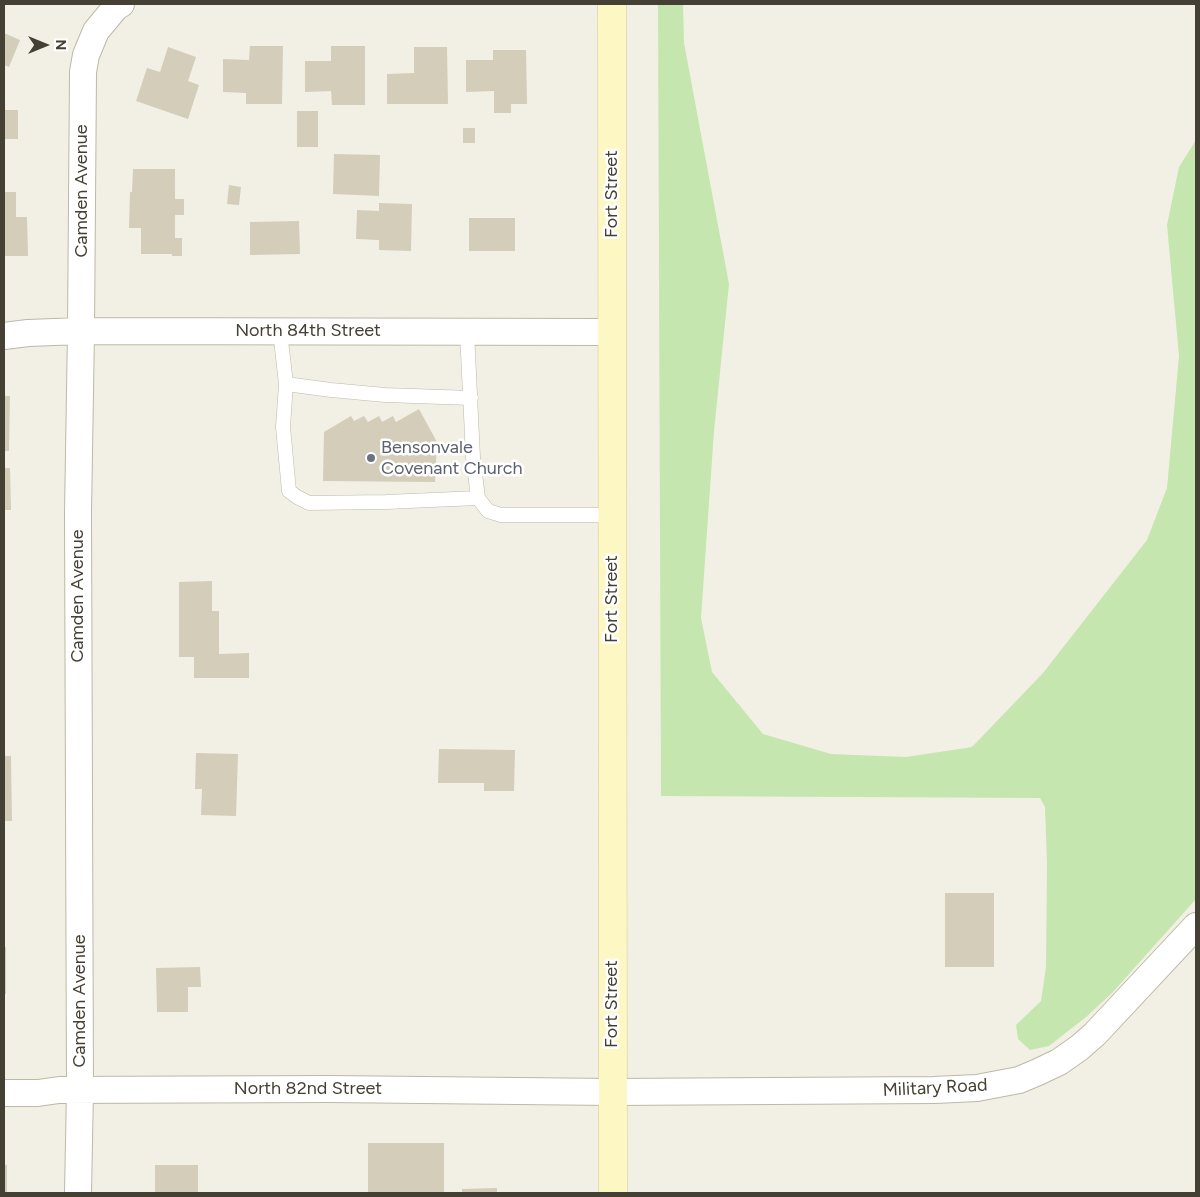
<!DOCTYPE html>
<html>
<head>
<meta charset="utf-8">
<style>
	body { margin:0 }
	#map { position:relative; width:1200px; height:1197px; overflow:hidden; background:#f2f0e4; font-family:Figtree,sans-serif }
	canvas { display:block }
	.frame { position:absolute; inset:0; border:5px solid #444034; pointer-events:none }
	.north { position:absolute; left:20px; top:20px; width:50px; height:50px; -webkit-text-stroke:4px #fff; paint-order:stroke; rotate:90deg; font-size:14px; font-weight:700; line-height:20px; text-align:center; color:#444034 }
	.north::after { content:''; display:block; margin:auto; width:18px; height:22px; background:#444034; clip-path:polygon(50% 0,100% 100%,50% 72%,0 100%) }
</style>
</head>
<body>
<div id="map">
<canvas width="1200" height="1197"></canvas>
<div class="frame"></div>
<div class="north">N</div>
</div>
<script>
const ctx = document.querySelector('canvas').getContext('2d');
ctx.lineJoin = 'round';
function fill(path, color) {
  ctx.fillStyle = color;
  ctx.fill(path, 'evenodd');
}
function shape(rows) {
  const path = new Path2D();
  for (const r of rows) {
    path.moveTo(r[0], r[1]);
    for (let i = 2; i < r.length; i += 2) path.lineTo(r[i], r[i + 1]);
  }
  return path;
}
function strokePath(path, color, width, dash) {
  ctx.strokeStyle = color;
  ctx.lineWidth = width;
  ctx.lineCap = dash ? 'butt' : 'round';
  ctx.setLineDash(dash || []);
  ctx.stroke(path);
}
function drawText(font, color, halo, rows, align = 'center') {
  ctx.font = font + ' Figtree,sans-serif';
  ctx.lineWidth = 5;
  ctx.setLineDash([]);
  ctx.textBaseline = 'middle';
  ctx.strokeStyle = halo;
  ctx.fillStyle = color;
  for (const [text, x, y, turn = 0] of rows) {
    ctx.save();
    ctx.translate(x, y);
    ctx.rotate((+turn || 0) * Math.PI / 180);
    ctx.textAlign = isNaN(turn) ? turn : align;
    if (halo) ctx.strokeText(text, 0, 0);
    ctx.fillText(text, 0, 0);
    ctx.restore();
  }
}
fill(shape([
	[658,4,683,4,684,43,729,284,714,431,701,618,712,672,763,734,831,754,906,757,972,747,1043,673,1147,540,1167,488,1179,356,1167,225,1179,167,1196,140,1196,899,1112,993,1086,1017,1049,1046,1030,1050,1018,1039,1016,1025,1041,1001,1046,967,1047,863,1045,807,1040,798,661,796]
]), '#c5e6ae');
fill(shape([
	[4,33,20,40,9,67,4,65],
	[250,46,283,46,282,104,246,104,246,93,223,92,223,59,249,60],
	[331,46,365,46,365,105,332,105,331,91,305,92,305,61,331,61],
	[168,47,196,57,188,81,199,85,188,119,136,101,147,68,160,72],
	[414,47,447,47,448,104,387,104,387,74,414,73],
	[493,50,526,50,527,104,511,104,511,113,494,113,494,91,466,92,466,60,493,60],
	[4,110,18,110,18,139,4,139],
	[297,111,318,111,318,147,297,147],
	[463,128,475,128,475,143,463,143],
	[334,154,380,155,379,196,333,194],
	[133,169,175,169,175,199,184,199,184,215,175,215,175,238,182,238,182,256,172,256,172,254,141,254,141,228,129,228,130,192,132,192],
	[229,185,241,187,239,205,227,204],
	[4,192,16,192,16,217,27,217,28,256,4,256],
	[379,203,412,204,411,251,379,250,379,240,356,239,357,210,379,211],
	[469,218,515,218,515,251,469,251],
	[299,221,300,254,250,255,250,222],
	[4,396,10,396,9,451,4,451],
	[419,409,437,442,435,482,323,481,324,432,351,416,354,421,364,416,368,422,379,416,382,422,393,416,396,422],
	[4,468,10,468,11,510,4,510],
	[212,581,212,611,219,611,219,654,249,653,249,678,194,678,194,657,179,657,179,582],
	[439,749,515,750,514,791,484,791,484,783,438,783],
	[196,753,238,754,236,816,201,815,202,789,195,789],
	[4,756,11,756,12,821,4,821],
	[945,893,994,893,994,967,945,967],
	[4,947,6,947,6,994,4,994],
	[200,967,201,987,188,987,188,1012,157,1012,156,968],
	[368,1143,444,1143,444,1193,368,1193],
	[4,1165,7,1165,7,1193,4,1193],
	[155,1165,198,1165,198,1193,155,1193],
	[497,1188,497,1193,462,1193,462,1189]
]), '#d3cdba');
const lane = shape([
	[280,331,286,384,331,390,385,395,471,398],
	[467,332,473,457,478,498,488,511,501,515,612,515],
	[286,384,283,427,289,491,297,497,309,503,386,502,478,498]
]);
const street = shape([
	[4,336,28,333,81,331,612,332],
	[4,1093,38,1093,59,1090,329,1089,612,1092,934,1090,977,1088,1019,1080,1038,1072,1059,1062,1079,1048,1095,1034,1196,926],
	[78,1193,80,1090,78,513,81,331,83,72,86,55,96,31,116,7,121,4]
]);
const secondary = shape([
	[612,4,613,1193]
]);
strokePath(lane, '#bdb8a7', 15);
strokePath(street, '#bdb8a7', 28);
strokePath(secondary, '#d1c995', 29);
strokePath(lane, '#fff', 14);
strokePath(street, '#fff', 26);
strokePath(secondary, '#fdf7c3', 28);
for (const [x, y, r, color] of [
	[371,458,5,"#6b7280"]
]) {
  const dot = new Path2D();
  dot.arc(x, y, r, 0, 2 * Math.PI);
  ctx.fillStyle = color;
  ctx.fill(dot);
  strokePath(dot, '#fff', 2);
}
drawText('18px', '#444034', '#fff', [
	["Camden Avenue",82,191,-90],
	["Fort Street",612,194,-90],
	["North 84th Street",308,331],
	["Camden Avenue",78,596,-90],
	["Fort Street",612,599,-90],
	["Camden Avenue",80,1001,-90],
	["Fort Street",612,1004,-90],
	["Military Road",935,1088,-3],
	["North 82nd Street",308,1089]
]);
drawText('18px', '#5b616d', '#fff', [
	["Bensonvale",381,448],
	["Covenant Church",381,469]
], 'left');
</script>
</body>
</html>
